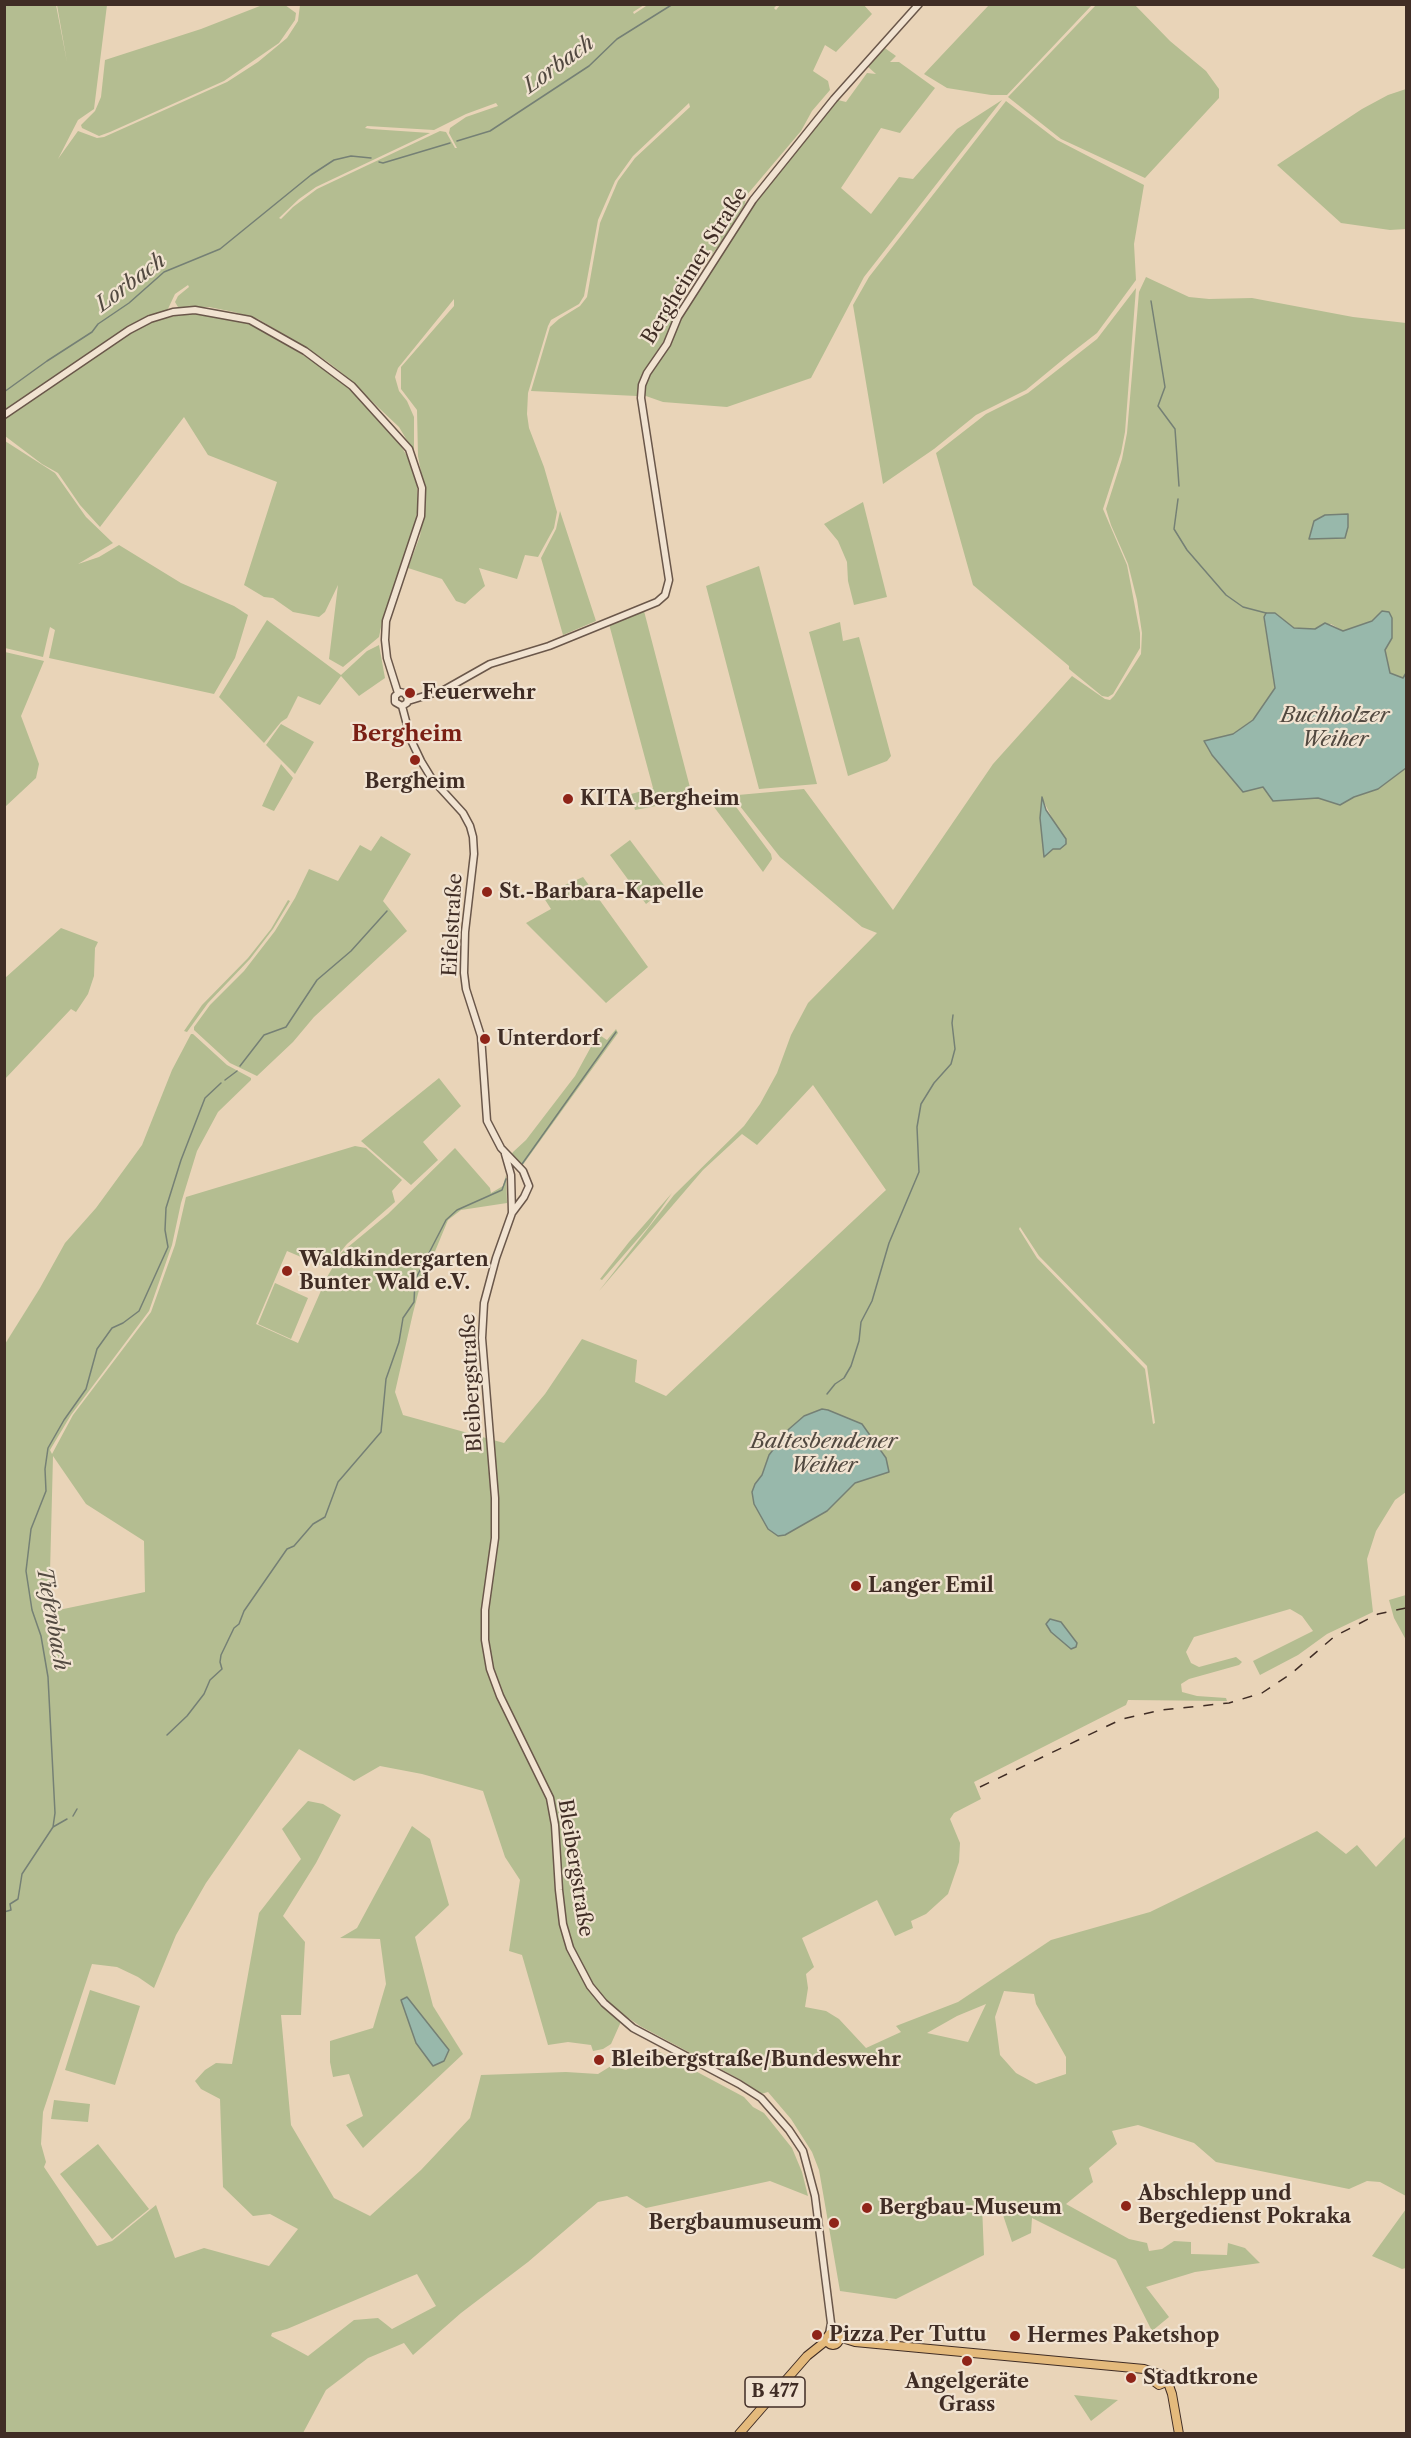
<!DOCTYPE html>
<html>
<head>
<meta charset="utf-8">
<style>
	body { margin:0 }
	#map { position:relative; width:1411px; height:2438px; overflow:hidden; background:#e9d4b8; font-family:"Libre Caslon Text",serif }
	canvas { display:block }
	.frame { position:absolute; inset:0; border:6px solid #402d25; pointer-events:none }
</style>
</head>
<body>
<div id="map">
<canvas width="1411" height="2438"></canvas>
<div class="frame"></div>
</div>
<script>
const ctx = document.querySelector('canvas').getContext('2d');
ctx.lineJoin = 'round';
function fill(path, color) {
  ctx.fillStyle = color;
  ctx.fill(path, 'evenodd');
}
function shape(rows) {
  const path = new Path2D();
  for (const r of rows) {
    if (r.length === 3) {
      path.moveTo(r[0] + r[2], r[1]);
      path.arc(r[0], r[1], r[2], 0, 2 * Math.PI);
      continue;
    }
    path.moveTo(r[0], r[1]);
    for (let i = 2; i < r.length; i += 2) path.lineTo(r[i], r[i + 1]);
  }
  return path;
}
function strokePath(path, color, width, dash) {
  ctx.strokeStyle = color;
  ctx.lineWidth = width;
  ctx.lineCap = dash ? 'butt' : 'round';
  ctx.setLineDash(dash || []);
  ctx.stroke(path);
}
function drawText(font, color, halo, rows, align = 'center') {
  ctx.font = font + ' "Libre Caslon Text",serif';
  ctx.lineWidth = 4.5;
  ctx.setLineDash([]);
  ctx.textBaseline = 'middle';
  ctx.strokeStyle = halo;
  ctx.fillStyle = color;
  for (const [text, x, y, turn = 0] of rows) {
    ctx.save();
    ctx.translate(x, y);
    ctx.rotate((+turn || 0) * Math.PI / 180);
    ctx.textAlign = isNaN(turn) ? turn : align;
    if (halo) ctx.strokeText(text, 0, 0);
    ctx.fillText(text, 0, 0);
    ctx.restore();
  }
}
fill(shape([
	[265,4,285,5,296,13,295,20,279,43,224,81,110,132,99,136,82,128,81,125,95,111,101,97,105,60,201,29],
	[649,4,777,5,774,8,776,10,780,5,863,4,872,14,836,52,825,45,813,71,828,81,830,90,812,111,801,131,746,196,745,204,722,241,690,284,665,339,642,374,637,396,531,391,550,327,559,319,580,306,587,297,600,223,618,181,635,158,690,107,689,103,633,156,615,181,598,220,584,296,579,304,551,320,548,326,528,393,527,414,529,428,544,467,557,512,554,528,538,557,525,555,517,579,479,568,485,586,465,604,456,601,442,579,408,568,420,536,426,499,418,456,417,410,401,389,401,367,454,306,454,299,398,368,395,377,399,391,407,401,414,417,414,452,399,427,343,374,328,362,283,334,258,319,234,312,209,307,178,307,175,302,178,296,189,287,188,285,175,294,167,311,139,320,126,328,5,412,5,5,56,5,67,62,57,5,107,5,94,109,78,120,58,159,78,131,97,138,104,137,227,82,258,62,287,38,298,21,300,5,644,5,633,12,634,14],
	[496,103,498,106,466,117,450,128,449,133,457,148,455,148,446,132,440,131,317,189,293,207,281,219,279,218,299,199,316,187,430,133,371,129,365,128,367,126,434,130,466,114],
	[1134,4,1170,41,1206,71,1219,89,1219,98,1145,178,1061,139,1008,97,1096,5],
	[989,5,989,4,1092,5,1007,95,991,95,947,88,924,74],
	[882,46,896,56,890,62,899,62,935,88,900,133,881,128,841,188,871,214,899,177,913,179,957,129,1002,100,864,277,811,378,727,407,663,402,643,395,647,376,669,347,684,311,749,208,838,100,846,102,867,73,876,74,866,65],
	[1406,89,1406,229,1390,230,1341,223,1277,165,1362,109,1388,95],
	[1006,101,1057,140,1144,185,1134,244,1136,280,1097,333,1066,357,1026,390,976,415,934,449,883,484,853,305,869,277],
	[1146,277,1189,297,1209,299,1252,298,1353,317,1406,323,1406,673,1403,678,1390,673,1385,650,1392,638,1382,611,1372,621,1343,631,1331,624,1315,629,1294,628,1275,613,1264,618,1275,688,1253,720,1233,734,1205,742,1212,755,1243,792,1263,787,1273,801,1318,798,1340,805,1354,797,1378,789,1406,768,1406,1492,1395,1500,1376,1531,1367,1559,1373,1612,1327,1634,1298,1655,1260,1675,1253,1661,1313,1631,1302,1616,1290,1609,1194,1637,1186,1652,1191,1663,1199,1667,1236,1657,1242,1662,1239,1665,1189,1679,1181,1684,1182,1692,1197,1696,1226,1698,1227,1701,1128,1700,1126,1705,974,1782,981,1799,954,1813,950,1819,960,1843,959,1862,948,1894,926,1914,911,1921,913,1928,895,1936,877,1900,802,1938,814,1967,806,1974,808,1988,805,2007,826,2011,839,2019,866,2048,901,2032,896,2026,958,2002,1051,1940,1150,1912,1317,1831,1346,1854,1357,1845,1376,1867,1406,1836,1406,2196,1380,2182,1367,2181,1349,2189,1216,2162,1194,2143,1138,2125,1112,2131,1117,2144,1089,2168,1093,2182,1066,2204,1129,2239,1147,2243,1149,2251,1162,2249,1174,2241,1191,2242,1191,2254,1227,2255,1228,2243,1245,2248,1260,2263,1195,2272,1146,2287,1169,2317,1152,2331,1116,2260,1032,2218,1031,2233,1012,2242,999,2203,982,2205,984,2255,896,2299,840,2291,819,2170,812,2152,791,2119,768,2092,761,2094,741,2080,640,2026,624,2015,611,2044,603,2049,593,2051,591,2045,568,2042,548,2045,522,1955,509,1951,520,1880,505,1857,483,1791,422,1774,380,1766,354,1781,299,1749,206,1883,176,1935,154,1988,138,1977,117,1967,92,1964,43,2112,41,2144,46,2162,44,2167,97,2246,112,2241,156,2205,175,2258,204,2248,269,2266,298,2229,270,2214,253,2216,223,2187,220,2099,201,2089,195,2081,205,2070,216,2063,232,2064,259,1913,301,1859,282,1829,308,1801,323,1804,341,1815,316,1863,283,1916,305,1942,301,2015,281,2015,291,2125,334,2198,370,2216,421,2170,470,2118,481,2075,566,2072,598,2074,611,2066,626,2070,637,2064,654,2059,658,2051,744,2097,753,2107,764,2113,792,2148,802,2172,808,2196,770,2181,646,2208,627,2196,598,2202,528,2262,461,2313,413,2355,404,2343,368,2358,326,2390,303,2433,5,2434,5,1344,40,1288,65,1243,96,1208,142,1145,172,1070,191,1034,193,1034,227,1065,251,1078,251,1080,218,1112,197,1151,181,1203,172,1245,149,1311,71,1415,50,1450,52,1454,73,1415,151,1312,175,1245,186,1197,355,1146,366,1148,402,1180,392,1191,395,1202,347,1244,327,1268,287,1251,256,1324,298,1343,327,1277,342,1252,388,1214,455,1148,490,1188,491,1193,503,1186,506,1175,507,1203,461,1210,448,1220,419,1290,413,1313,395,1392,403,1415,504,1443,545,1394,582,1339,637,1360,635,1382,666,1396,886,1190,813,1085,757,1145,742,1134,703,1170,599,1291,674,1195,744,1126,760,1104,777,1073,791,1035,808,1003,877,933,862,927,780,857,736,801,736,797,738,795,804,789,893,910,993,764,1072,676,1105,699,1110,700,1114,696,1141,654,1142,633,1137,600,1128,564,1111,525,1106,509,1122,459,1127,433,1139,292],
	[1042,798,1055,824,1060,849,1053,849,1040,818],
	[1020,1227,1039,1256,1147,1366,1155,1423,1153,1424,1145,1369,1037,1258,1019,1229],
	[822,1409,850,1419,874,1438,886,1458,889,1472,855,1483,827,1511,785,1535,755,1484,762,1475,769,1455,789,1429,804,1416],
	[53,1456,86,1504,144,1541,145,1592,49,1612],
	[1004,1991,1034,1994,1036,2004,1066,2057,1066,2074,1036,2084,1016,2073,1000,2055,995,2017],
	[986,2004,968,2042,927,2033,957,2016],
	[417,2274,436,2306,392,2329,378,2318,354,2320,308,2356,271,2336,272,2333,287,2329],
	[1136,288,1125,432,1121,453,1103,509,1127,565,1140,633,1140,648,1113,694,1108,697,1102,696,1069,669,1069,666,973,585,936,453,986,414,1028,393,1097,339],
	[198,313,247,323,274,337,324,368,360,398,394,434,411,463,417,485,418,506,414,532,383,617,379,637,343,667,329,659,338,585,325,612,319,617,293,612,273,598,264,597,244,585,277,482,208,455,184,417,100,527,80,505,58,473,42,464,5,436,5,419,130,333,151,322,175,316],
	[5,441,55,473,86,517,113,543,78,564,99,557,119,545,181,583,234,606,248,615,235,658,214,694,49,658,55,630,50,627,43,657,5,648],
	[863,502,887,597,854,605,848,581,847,562,838,541,824,524],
	[560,511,596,621,563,635,541,558,556,529],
	[759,566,817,784,759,789,706,586],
	[644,611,693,799,635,810,631,794,653,788,609,624],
	[267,620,341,675,367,651,379,645,385,678,359,696,341,676,320,705,298,696,287,718,281,722,264,743,219,697],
	[840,622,843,641,859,637,891,756,887,761,848,776,809,632],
	[5,652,44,661,21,716,39,764,36,778,5,807],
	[281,724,314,742,295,774,266,745],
	[281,764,293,778,274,811,262,806],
	[728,796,771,854,772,859,763,872,708,799],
	[381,836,411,854,383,901,407,931,314,1017,293,1042,257,1076,230,1063,194,1030,194,1027,210,1005,244,971,275,931,295,898,309,869,338,881,360,845,371,851],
	[630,840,666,888,646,904,610,855],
	[583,877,648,967,606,1003,526,923,551,909,542,895],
	[288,900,290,901,273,929,250,959,208,1003,187,1032,184,1031,202,1005,248,958,271,929],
	[61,928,98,942,95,948,94,976,88,994,76,1012,71,1009,5,1079,5,978],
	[616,1029,618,1033,522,1166,510,1157,513,1152,526,1140,575,1076,598,1034,607,1040],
	[439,1078,461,1106,423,1142,438,1160,411,1185,361,1141],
	[672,1193,649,1226,602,1280,600,1279,629,1242],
	[275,1283,308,1298,291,1339,258,1324],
	[1406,1595,1406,1640,1394,1618,1389,1600],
	[412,1826,430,1839,449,1905,415,1937,433,2006,463,2054,363,2148,346,2125,363,2116,349,2074,333,2077,330,2062,330,2041,373,2028,386,1984,380,1939,340,1938,357,1928],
	[90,1990,140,2006,115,2085,65,2070],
	[54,2100,90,2104,88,2122,51,2119],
	[98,2144,149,2209,112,2239,60,2174],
	[1406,2209,1406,2268,1402,2269,1372,2256],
	[1074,2395,1118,2400,1091,2421]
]), '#b4bd91');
const water = shape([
	[1348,514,1348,527,1345,538,1309,539,1314,521,1325,515,1348,514],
	[1382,611,1389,612,1392,618,1392,638,1385,650,1390,673,1403,678,1406,673,1406,768,1378,789,1354,797,1340,805,1318,798,1273,801,1263,787,1243,792,1212,755,1204,741,1233,734,1253,720,1275,688,1264,617,1266,613,1275,613,1294,628,1315,629,1325,623,1343,631,1372,621,1382,611],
	[1042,797,1046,810,1066,839,1066,844,1060,849,1053,849,1044,857,1040,818,1042,797],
	[822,1409,828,1410,862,1424,886,1458,889,1472,855,1483,827,1511,785,1535,778,1536,768,1529,754,1504,752,1492,755,1484,762,1475,769,1455,789,1429,804,1416,822,1409],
	[1050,1619,1061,1622,1077,1643,1076,1647,1071,1649,1051,1632,1046,1624,1050,1619],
	[407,1997,449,2050,444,2061,433,2066,416,2043,401,2000,407,1997]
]);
fill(water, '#98b8ab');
strokePath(water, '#758075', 1.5);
strokePath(shape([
	[457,141,490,131,589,66,617,39,673,4],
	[379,162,383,163,450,143],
	[1151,301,1165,387,1158,406,1175,429,1179,486],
	[4,392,47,361,92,332,98,324,129,303,164,272,220,249,311,175,334,160,351,156,371,158],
	[1178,499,1174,529,1187,550,1226,595,1243,607,1266,613],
	[240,1066,264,1035,286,1027,317,980,351,951,387,911],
	[225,1080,237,1071],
	[522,1164,616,1032],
	[827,1394,835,1384,844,1378,851,1366,859,1341,861,1322,872,1301,889,1243,919,1172,917,1127,921,1104,934,1083,951,1064,955,1049,952,1023,953,1015],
	[167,1735,187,1716,204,1694,210,1680,222,1669,220,1662,221,1655,234,1628,239,1624,244,1611,287,1549,294,1546,313,1524,325,1517,338,1482,381,1432,386,1379,399,1342,403,1318,414,1302,415,1280,446,1220,457,1210,502,1190,506,1179],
	[73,1816,77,1809],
	[53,1827,67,1819],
	[4,1912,11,1910,10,1904,18,1899,22,1874,53,1827,55,1813,48,1677,41,1636,32,1610,26,1571,31,1529,46,1491,45,1469,48,1448,64,1420,86,1389,97,1349,112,1328,123,1323,139,1311,168,1247,165,1230,166,1208,181,1160,205,1098,221,1083]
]), '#758075', 1.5);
const minor = shape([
	[4,415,129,330,150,319,173,312,195,310,250,320,305,351,352,386,409,449,422,488,421,516,386,621,385,640,387,658,398,693],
	[408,701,444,690,490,664,549,646,657,602,665,595,669,580,641,398,642,385,647,373,667,344,678,317,753,200,834,99,919,4],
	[402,706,407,703,408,698,404,693,400,692,395,696,395,702,402,706,411,740,421,761,432,779,463,813,470,826,473,837,474,854,465,932,464,973,466,989,481,1036,487,1121,501,1148,523,1171,529,1186,524,1197,512,1213],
	[505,1154,511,1175,512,1213,496,1258,484,1303,482,1338,495,1498,495,1538,485,1610,485,1640,490,1669,500,1696,550,1798,555,1825,559,1890,563,1924,570,1948,590,1986,604,2003,633,2028,739,2084,761,2098,789,2130,803,2151,815,2196,831,2323,829,2334],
	[831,2323,836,2334]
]);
const major = shape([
	[833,2339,6],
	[839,2337,855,2342,1144,2369,1159,2374],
	[1166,2382,1159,2385,1155,2382,1156,2376,1161,2374,1166,2377,1172,2394,1179,2434],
	[739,2434,807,2356,827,2340]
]);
strokePath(minor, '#6a574a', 9);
strokePath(major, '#402d25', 10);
strokePath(minor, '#f1e3d1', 6);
strokePath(major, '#e4ba7c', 8);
strokePath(shape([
	[980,1787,1122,1719,1161,1710,1229,1703,1262,1693,1292,1673,1335,1636,1378,1614,1406,1608]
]), '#402d25', 1.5, [10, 10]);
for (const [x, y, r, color] of [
	[410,693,6,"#8f2418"],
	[415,760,6,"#8f2418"],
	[568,799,6,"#8f2418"],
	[487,892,6,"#8f2418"],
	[485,1039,6,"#8f2418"],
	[287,1271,6,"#8f2418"],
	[856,1586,6,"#8f2418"],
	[599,2060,6,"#8f2418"],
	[1126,2206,6,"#8f2418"],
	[867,2208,6,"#8f2418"],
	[834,2223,6,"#8f2418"],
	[817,2335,6,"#8f2418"],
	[1015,2336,6,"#8f2418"],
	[967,2361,6,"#8f2418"],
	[1131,2378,6,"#8f2418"]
]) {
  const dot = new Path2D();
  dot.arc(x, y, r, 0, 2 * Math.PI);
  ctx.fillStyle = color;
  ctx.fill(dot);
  strokePath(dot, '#f1e3d1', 2);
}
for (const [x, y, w] of [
	[775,2392,60]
]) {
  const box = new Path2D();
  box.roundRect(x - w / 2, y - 15, w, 30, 4.5);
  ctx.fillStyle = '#f1e3d1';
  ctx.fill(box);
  strokePath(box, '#402d25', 1.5);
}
drawText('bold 18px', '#402d25', null, [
	["B 477",775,2392]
]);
drawText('20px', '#402d25', '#f1e3d1', [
	["Bergheimer Straße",695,266,-58],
	["Eifelstraße",453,925,-87],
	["Bleibergstraße",472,1383,-93],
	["Bleibergstraße",575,1868,81]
]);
drawText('bold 20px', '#402d25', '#f1e3d1', [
	["Feuerwehr",422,693],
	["Bergheim",415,782,"center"],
	["KITA Bergheim",580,799],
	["St.-Barbara-Kapelle",499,892],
	["Unterdorf",497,1039],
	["Waldkindergarten",299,1260],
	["Bunter Wald e.V.",299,1283],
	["Langer Emil",868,1586],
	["Bleibergstraße/Bundeswehr",611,2060],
	["Abschlepp und",1138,2194],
	["Bergedienst Pokraka",1138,2217],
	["Bergbau-Museum",879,2208],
	["Bergbaumuseum",822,2223,"right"],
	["Pizza Per Tuttu",829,2335],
	["Hermes Paketshop",1027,2336],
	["Stadtkrone",1143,2378],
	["Angelgeräte",967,2382,"center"],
	["Grass",967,2405,"center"]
], 'left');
drawText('italic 21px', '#524940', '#f1e3d1', [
	["Lorbach",559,65,-36],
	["Lorbach",131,283,-37],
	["Buchholzer",1335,716],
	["Weiher",1335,740],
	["Baltesbendener",824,1442],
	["Weiher",824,1466],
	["Tiefenbach",52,1619,80]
]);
drawText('bold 22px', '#7a1f14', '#f1e3d1', [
	["Bergheim",407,735]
]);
</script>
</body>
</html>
